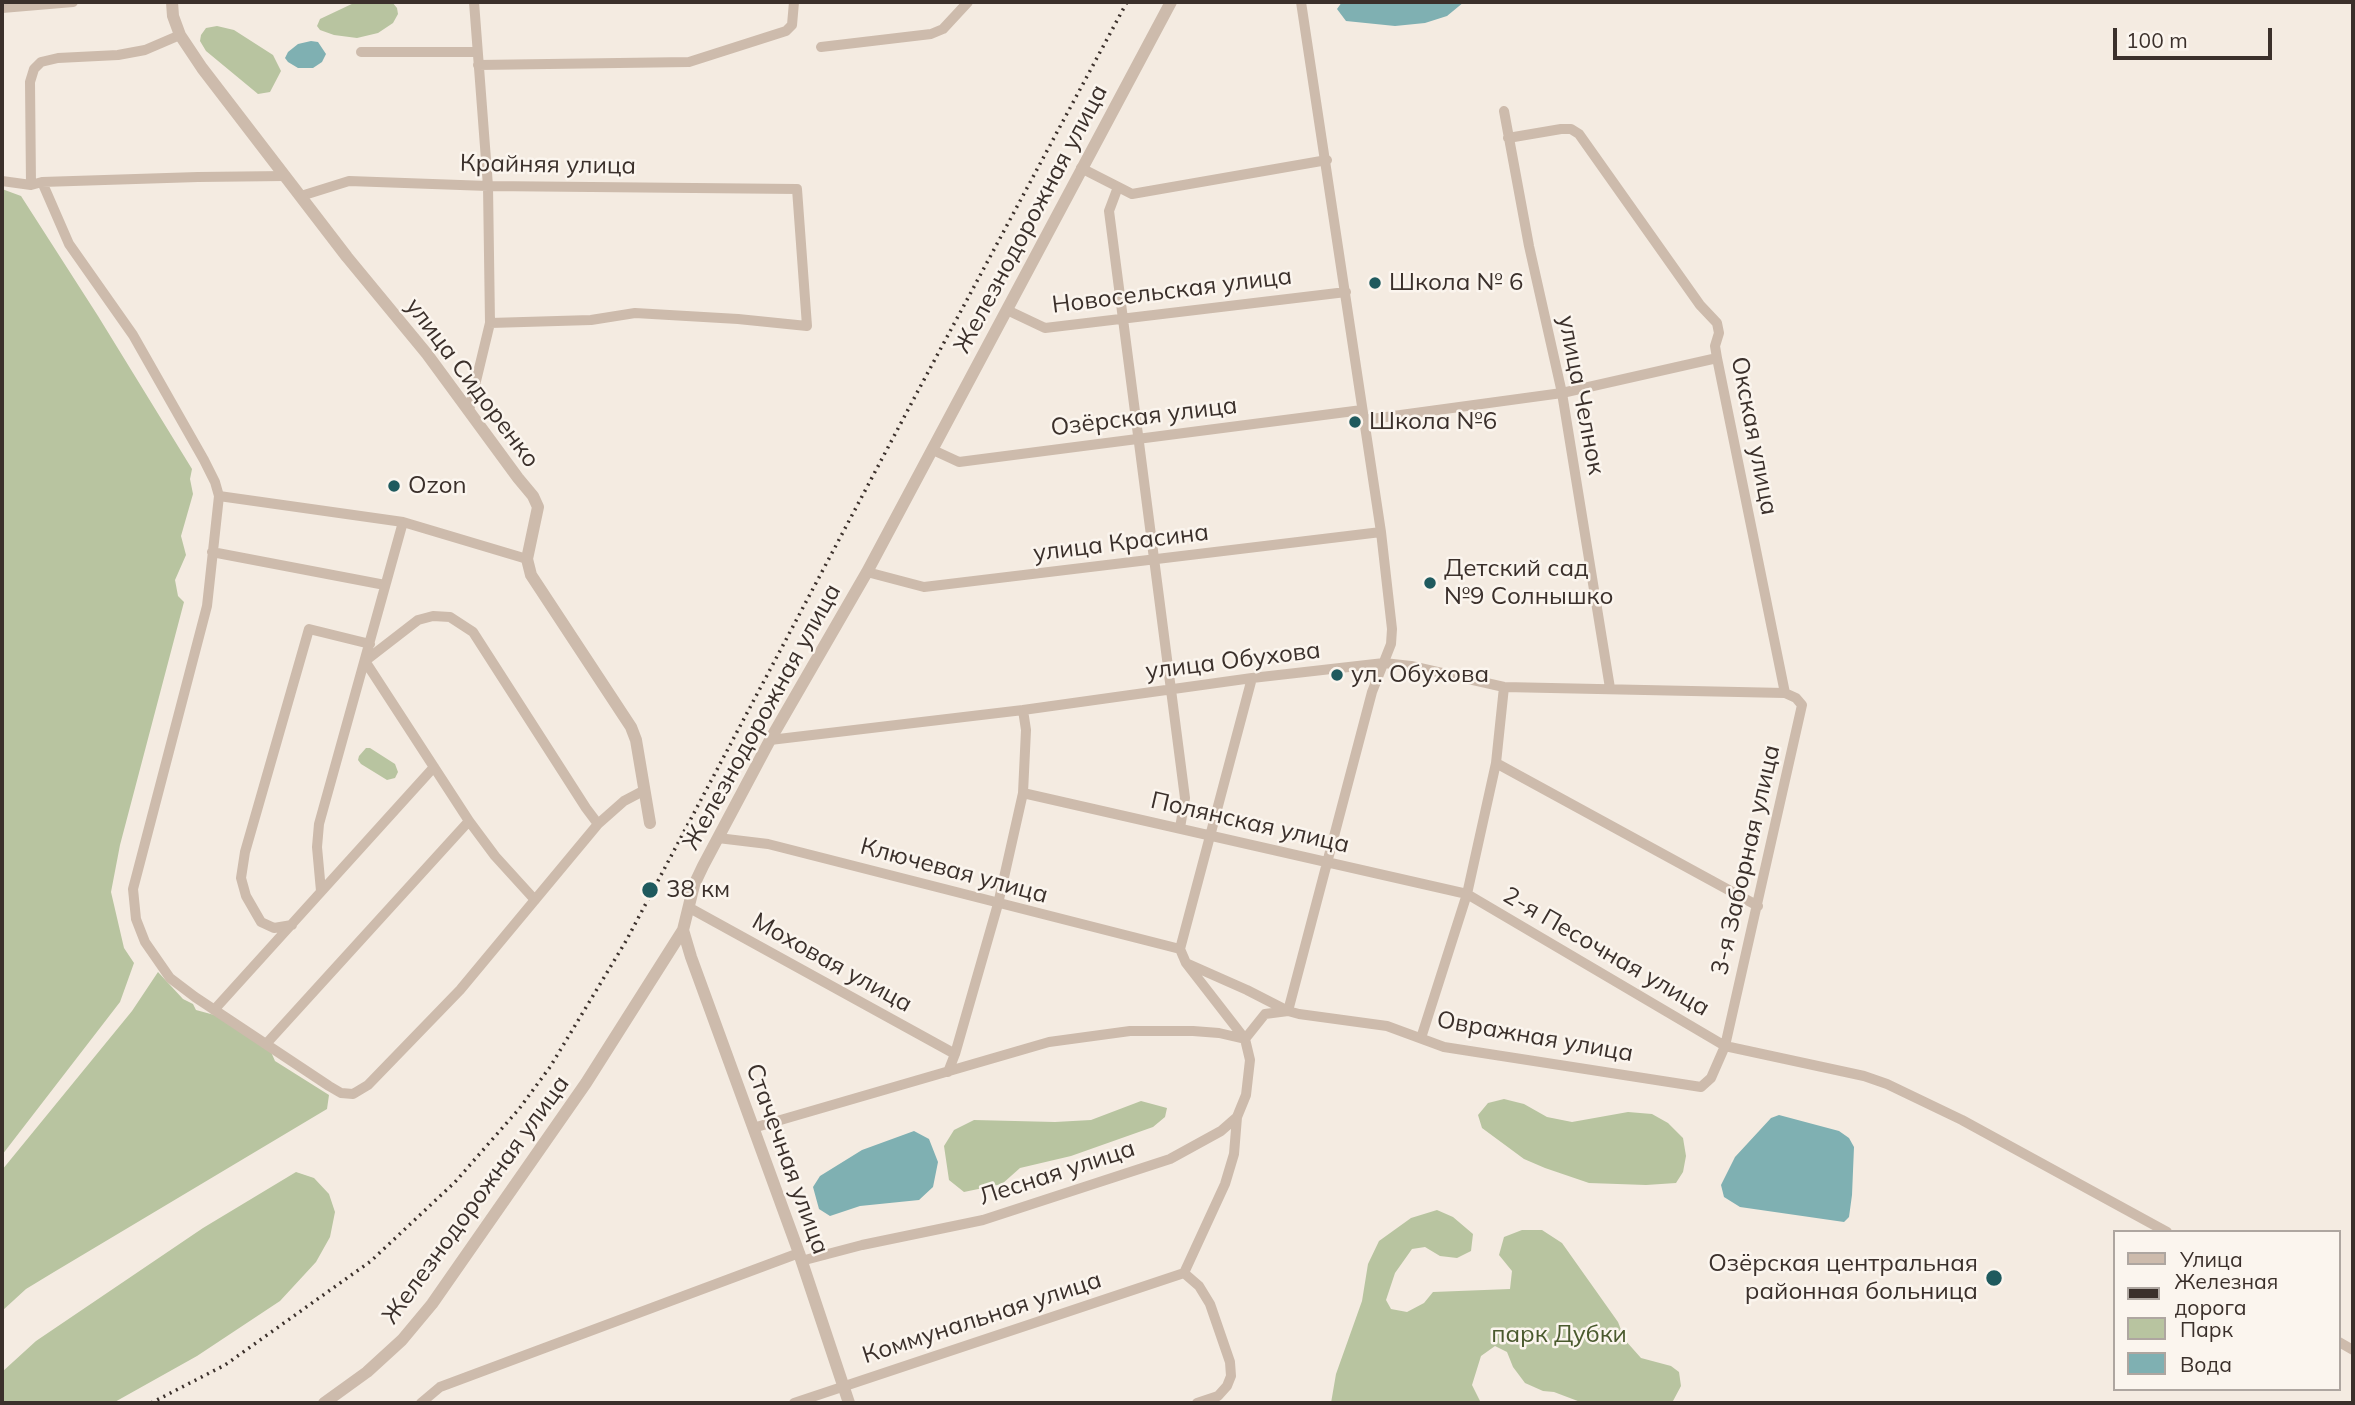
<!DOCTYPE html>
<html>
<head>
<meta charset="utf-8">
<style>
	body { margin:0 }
	#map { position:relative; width:2355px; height:1405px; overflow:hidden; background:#f4ebe1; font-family:Mulish,sans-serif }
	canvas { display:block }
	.frame { position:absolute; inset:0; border:4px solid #3b302b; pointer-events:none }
	.legend { position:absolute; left:2113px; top:1230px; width:228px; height:161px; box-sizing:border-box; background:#fbf5ee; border:2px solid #aea6a0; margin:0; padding:9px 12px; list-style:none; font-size:21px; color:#3b302b }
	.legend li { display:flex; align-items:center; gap:14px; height:35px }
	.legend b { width:35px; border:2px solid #aea6a0 }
	.scale { position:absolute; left:2113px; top:28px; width:159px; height:32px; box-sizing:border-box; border:4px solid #3b302b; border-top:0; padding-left:9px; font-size:21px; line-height:24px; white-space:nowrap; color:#3b302b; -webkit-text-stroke:5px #fbf5ee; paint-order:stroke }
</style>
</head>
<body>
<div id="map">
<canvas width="2355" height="1405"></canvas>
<div class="frame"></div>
<ul class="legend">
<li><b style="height:9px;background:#cdbbac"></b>Улица</li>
<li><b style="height:9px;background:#3b302b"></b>Железная дорога</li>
<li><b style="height:19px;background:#b8c4a0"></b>Парк</li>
<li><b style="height:19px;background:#7fb0b2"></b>Вода</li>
</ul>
<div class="scale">100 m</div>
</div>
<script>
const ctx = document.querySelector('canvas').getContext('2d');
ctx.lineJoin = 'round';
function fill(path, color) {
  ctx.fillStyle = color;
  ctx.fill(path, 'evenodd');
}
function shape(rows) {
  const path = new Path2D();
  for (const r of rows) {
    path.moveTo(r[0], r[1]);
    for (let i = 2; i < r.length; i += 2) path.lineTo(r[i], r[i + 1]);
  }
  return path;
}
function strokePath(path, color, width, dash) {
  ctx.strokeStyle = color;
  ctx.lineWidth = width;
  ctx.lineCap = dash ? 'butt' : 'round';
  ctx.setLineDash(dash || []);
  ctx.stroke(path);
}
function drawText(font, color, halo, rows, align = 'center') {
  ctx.font = font + ' Mulish,sans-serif';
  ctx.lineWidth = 5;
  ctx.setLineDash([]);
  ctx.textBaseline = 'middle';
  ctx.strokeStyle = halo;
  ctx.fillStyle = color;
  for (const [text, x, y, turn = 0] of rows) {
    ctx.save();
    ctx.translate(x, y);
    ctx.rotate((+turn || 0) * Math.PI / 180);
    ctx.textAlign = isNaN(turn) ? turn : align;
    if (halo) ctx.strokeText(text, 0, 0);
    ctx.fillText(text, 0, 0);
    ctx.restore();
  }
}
fill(shape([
	[356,2,392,2,397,8,398,14,393,23,378,33,357,38,334,35,320,30,317,26,320,19],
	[217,26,234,30,273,55,281,71,270,92,258,94,206,51,200,41,201,35,206,28],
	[2,189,21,196,98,316,192,469,190,479,193,494,181,536,186,555,175,580,178,596,184,602,120,845,111,892,124,948,134,963,120,1002,2,1155],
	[366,748,370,748,395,764,398,772,395,778,387,780,361,764,358,760,359,756],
	[158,972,183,999,193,1004,196,1010,218,1016,271,1052,275,1061,329,1095,327,1109,54,1272,26,1289,2,1311,2,1170,132,1011],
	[1504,1099,1524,1104,1547,1117,1572,1122,1628,1112,1652,1114,1668,1123,1683,1138,1686,1156,1683,1172,1676,1183,1646,1185,1589,1183,1545,1168,1524,1159,1482,1128,1478,1115,1488,1103],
	[1141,1101,1167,1108,1165,1117,1153,1127,1071,1156,1020,1168,1002,1184,964,1192,949,1180,944,1146,954,1130,974,1120,1055,1122,1091,1120],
	[296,1172,314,1178,329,1194,335,1212,330,1237,316,1262,280,1301,197,1356,113,1403,2,1403,2,1372,36,1341,203,1228],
	[1437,1210,1453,1217,1473,1234,1471,1251,1457,1258,1440,1256,1425,1247,1412,1249,1395,1273,1386,1300,1391,1309,1407,1312,1424,1303,1433,1292,1510,1289,1512,1271,1499,1255,1504,1237,1522,1230,1542,1230,1562,1243,1618,1322,1625,1340,1641,1358,1671,1366,1679,1372,1681,1386,1673,1401,1669,1403,1583,1403,1554,1392,1543,1391,1525,1383,1513,1367,1507,1352,1495,1346,1481,1356,1472,1385,1481,1403,1331,1403,1336,1374,1362,1301,1368,1264,1379,1241,1411,1218]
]), '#b8c4a0');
fill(shape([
	[1342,2,1464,2,1447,16,1425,23,1395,26,1346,21,1337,9],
	[311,41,318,42,326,54,322,62,313,68,298,68,288,62,285,58,288,52,298,44],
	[1779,1115,1839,1131,1849,1138,1854,1147,1852,1195,1849,1217,1844,1222,1740,1207,1724,1197,1721,1185,1735,1157,1771,1118],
	[914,1131,929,1139,938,1162,933,1187,919,1200,860,1206,830,1216,819,1209,813,1187,820,1176,862,1150]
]), '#7fb0b2');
strokePath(shape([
	[2,8,73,2],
	[821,47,931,34,943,29,968,2],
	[361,52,477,52],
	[478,65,689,62,786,31,792,25,794,2],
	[1504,111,1529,246,1562,393,1610,688],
	[1508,138,1561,129,1571,129,1579,134,1700,305,1717,323,1719,333,1715,346,1717,358,1785,693],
	[1081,168,1132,194,1327,160],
	[2,181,31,185,42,182,198,177,285,176],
	[42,182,69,244,133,335,204,460,215,482,219,496,207,606,133,889,136,919,145,942,170,978,195,997,329,1086,341,1093,353,1094,368,1085,460,990,598,824,624,801,643,791],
	[31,185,30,82,34,69,41,62,58,58,118,55,145,50,180,35],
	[1118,187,1109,211,1185,798,1180,828],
	[301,196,349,181,488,186,797,189,807,326,738,319,635,313,591,320,490,323],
	[1007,310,1045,328,1346,292],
	[469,410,490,323,488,186,474,2],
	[1364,420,1562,393,1717,358],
	[933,450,959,462,1362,410],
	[219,496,403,522,527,559],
	[212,552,385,585],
	[867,572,924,587,1381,532],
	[1496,763,1758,906],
	[1023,793,1467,894,1725,1046,1864,1076,1887,1084,1962,1120,2167,1232],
	[718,838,768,844,1180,949],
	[321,891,317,847,319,824,403,522],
	[535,900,495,856,469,821,365,661,418,620,433,616,450,617,473,632,586,808,598,824],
	[688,907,955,1054],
	[292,925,274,928,261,922,246,896,241,878,245,852,309,629,370,644],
	[1180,949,1252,678],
	[1186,963,1247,990,1288,1011,1372,692,1391,644,1392,629,1381,532,1301,2],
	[214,1010,434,767],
	[1421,1038,1467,894,1496,763,1504,687],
	[266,1044,469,821],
	[948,1072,955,1054,998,904,1023,793,1026,730,1023,710],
	[753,1128,1049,1042,1130,1031,1193,1031,1219,1033,1245,1039,1265,1014,1288,1011,1299,1014,1387,1026,1444,1047,1701,1087,1711,1078,1725,1046,1802,705,1796,698,1785,693,1504,687,1411,666,1384,663,1252,678,1023,710,770,740],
	[801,1261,862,1245,983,1220,1170,1159,1221,1131,1237,1117,1246,1095,1250,1060,1245,1039,1186,963,1180,949],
	[1184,1273,1225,1184,1234,1154,1237,1117],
	[1184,1273,1199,1286,1210,1304,1230,1362,1231,1376,1227,1386,1218,1396,1197,1403],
	[2339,1342,2353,1350],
	[421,1403,440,1387,799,1253],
	[794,1403,1184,1273]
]), '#cdbbac', 10);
strokePath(shape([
	[172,2,173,16,180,35,202,68,347,257,427,354,518,478,533,496,538,507,527,559,531,575,631,727,636,740,650,823],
	[683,930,691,957,799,1253,849,1403],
	[324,1403,367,1372,402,1340,432,1304,586,1083,683,930,694,885,703,866,770,740,867,572,1171,2]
]), '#cdbbac', 12);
strokePath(shape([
	[151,1403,225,1365,371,1261,455,1182,519,1109,550,1067,626,941,919,389,1127,2]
]), '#3b302b', 3.5, [2, 5]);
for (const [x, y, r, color] of [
	[1375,283,7,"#1f5a5e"],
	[1355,422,7,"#1f5a5e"],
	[394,486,7,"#1f5a5e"],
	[1430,583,7,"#1f5a5e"],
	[1337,675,7,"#1f5a5e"],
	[650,890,9,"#1f5a5e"],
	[1994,1278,9,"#1f5a5e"]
]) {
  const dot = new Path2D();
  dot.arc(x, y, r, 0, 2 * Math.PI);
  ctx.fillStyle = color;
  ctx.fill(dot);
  strokePath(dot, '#fbf5ee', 2.5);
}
drawText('24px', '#3b302b', '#fbf5ee', [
	["Крайняя улица",548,165,1],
	["Железнодорожная улица",1031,219,-62],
	["Новосельская улица",1172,291,-7],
	["улица Сидоренко",472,383,53],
	["улица Челнок",1581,395,79],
	["Озёрская улица",1144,417,-7],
	["Окская улица",1754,436,79],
	["улица Красина",1121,543,-7],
	["улица Обухова",1233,661,-7],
	["Железнодорожная улица",762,717,-61],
	["Полянская улица",1250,823,13],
	["3-я Заборная улица",1746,860,-77],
	["Ключевая улица",954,871,15],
	["2-я Песочная улица",1606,952,30],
	["Моховая улица",832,963,29],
	["Овражная улица",1535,1037,10],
	["Стачечная улица",787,1159,70],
	["Лесная улица",1057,1173,-18],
	["Железнодорожная улица",476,1200,-54],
	["Коммунальная улица",982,1318,-18]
]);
drawText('24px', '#3b302b', '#fbf5ee', [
	["Школа № 6",1389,283],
	["Школа №6",1369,422],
	["Ozon",408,486],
	["Детский сад",1444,569],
	["№9 Солнышко",1444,597],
	["ул. Обухова",1351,675],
	["38 км",666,890],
	["Озёрская центральная",1978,1264,"right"],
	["районная больница",1978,1292,"right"]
], 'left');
drawText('24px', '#4a5a2e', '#fbf5ee', [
	["парк Дубки",1559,1335]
]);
</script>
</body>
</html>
